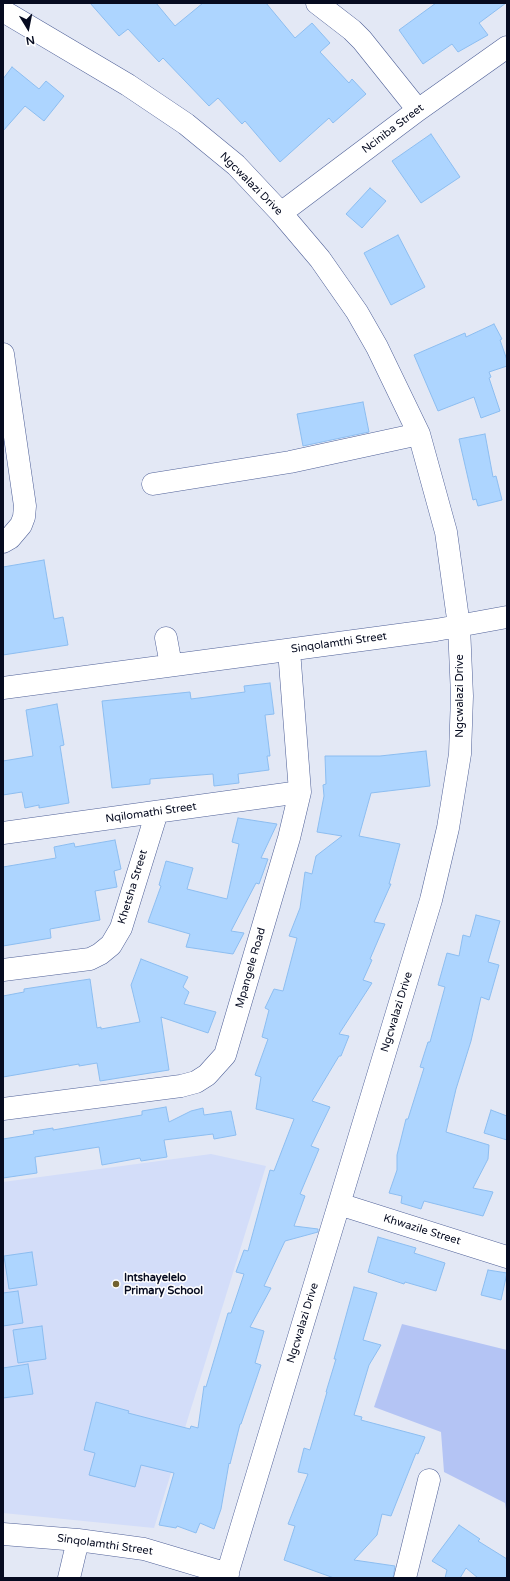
<!DOCTYPE html>
<html>
<head>
<meta charset="utf-8">
<style>
	body { margin:0 }
	#map { position:relative; width:510px; height:1581px; overflow:hidden; background:#e3e8f5; font-family:"Varela Round",sans-serif }
	canvas { display:block }
	.frame { position:absolute; inset:0; border:4px solid #060b20; pointer-events:none }
	.north { position:absolute; left:8px; top:8px; width:40px; height:40px; -webkit-text-stroke:3px #fff; paint-order:stroke; rotate:170deg; font-size:11px; font-weight:700; line-height:16px; text-align:center; color:#060b20 }
	.north::after { content:''; display:block; margin:auto; width:14px; height:18px; background:#060b20; clip-path:polygon(50% 0,100% 100%,50% 72%,0 100%) }
</style>
</head>
<body>
<div id="map">
<canvas width="510" height="1581"></canvas>
<div class="frame"></div>
<div class="north">N</div>
</div>
<script>
const ctx = document.querySelector('canvas').getContext('2d');
ctx.lineJoin = 'round';
function fill(path, color) {
  ctx.fillStyle = color;
  ctx.fill(path, 'evenodd');
}
function shape(rows) {
  const path = new Path2D();
  for (const r of rows) {
    path.moveTo(r[0], r[1]);
    for (let i = 2; i < r.length; i += 2) path.lineTo(r[i], r[i + 1]);
  }
  return path;
}
function strokePath(path, color, width, dash) {
  ctx.strokeStyle = color;
  ctx.lineWidth = width;
  ctx.lineCap = dash ? 'butt' : 'round';
  ctx.setLineDash(dash || []);
  ctx.stroke(path);
}
function drawText(font, color, halo, rows, align = 'center') {
  ctx.font = font + ' "Varela Round",sans-serif';
  ctx.lineWidth = 3;
  ctx.setLineDash([]);
  ctx.textBaseline = 'middle';
  ctx.strokeStyle = halo;
  ctx.fillStyle = color;
  for (const [text, x, y, turn = 0] of rows) {
    ctx.save();
    ctx.translate(x, y);
    ctx.rotate((+turn || 0) * Math.PI / 180);
    ctx.textAlign = isNaN(turn) ? turn : align;
    if (halo) ctx.strokeText(text, 0, 0);
    ctx.fillText(text, 0, 0);
    ctx.restore();
  }
}
fill(shape([
	[211,1154,266,1166,154,1528,3,1513,3,1182]
]), '#d3ddf9');
fill(shape([
	[402,1324,507,1350,507,1516,505,1503,444,1472,441,1432,374,1407]
]), '#b4c4f4');
const building = shape([
	[90,3,156,3,175,26,203,3,266,3,295,38,312,23,330,43,320,52,349,83,352,79,366,94,333,123,329,118,280,162,245,121,242,124,218,98,209,106,163,58,159,62,128,29,119,36,90,3],
	[436,3,506,3,479,23,488,35,458,52,452,44,423,64,399,30,436,3],
	[12,67,39,89,46,81,64,96,44,121,25,106,3,131,3,79,12,67],
	[431,134,460,177,421,203,392,161,431,134],
	[370,188,386,201,362,228,346,214,370,188],
	[398,235,425,287,391,305,364,253,398,235],
	[494,324,502,339,500,340,507,360,507,366,489,372,491,377,489,378,500,411,481,418,474,397,438,411,414,355,465,333,466,337,494,324],
	[363,402,369,432,303,446,297,414,363,402],
	[485,434,493,477,496,476,502,500,478,506,476,499,473,500,459,439,485,434],
	[44,560,54,619,63,617,68,645,3,655,3,567,44,560],
	[270,683,274,714,265,715,270,756,267,756,269,770,238,774,239,783,214,786,213,774,150,779,150,784,112,788,102,701,190,692,191,699,245,692,244,686,270,683],
	[57,704,64,745,60,746,69,803,39,808,39,805,25,808,22,792,3,795,3,761,33,756,26,710,57,704],
	[426,751,430,786,371,793,359,836,400,844,389,884,391,884,374,922,385,924,370,959,372,960,363,980,372,983,339,1034,349,1036,341,1056,339,1056,312,1101,330,1107,311,1146,319,1149,300,1194,305,1196,294,1226,318,1229,318,1232,285,1241,264,1286,271,1288,250,1327,264,1331,255,1363,261,1365,241,1424,240,1424,230,1464,229,1463,221,1509,214,1529,200,1523,196,1533,177,1526,176,1528,159,1525,174,1473,141,1465,135,1487,89,1475,95,1453,84,1450,96,1402,129,1411,128,1413,190,1429,191,1426,198,1428,204,1386,206,1387,228,1313,231,1313,244,1274,236,1272,244,1250,248,1251,270,1170,274,1171,294,1119,256,1109,261,1077,255,1075,268,1039,262,1037,269,1010,265,1008,274,989,283,991,297,938,289,936,300,908,305,872,312,874,316,856,342,836,317,832,324,796,323,785,326,784,325,756,380,756,426,751],
	[238,818,277,824,261,858,268,859,259,884,256,883,231,931,244,933,233,954,186,947,190,934,148,922,161,886,159,885,166,861,193,868,187,889,227,899,239,844,232,842,238,818],
	[115,840,121,869,114,871,117,887,95,891,100,920,50,929,51,938,3,946,3,867,56,858,54,847,74,843,75,847,115,840],
	[476,915,500,921,488,962,499,965,489,1000,481,997,471,1041,456,1089,446,1132,489,1145,488,1159,473,1188,493,1192,483,1216,424,1201,421,1209,401,1203,402,1196,389,1193,397,1170,397,1155,406,1119,408,1119,424,1068,420,1067,428,1042,430,1042,445,987,438,985,447,953,459,956,463,935,470,937,476,915],
	[141,959,188,977,183,987,189,992,184,1004,216,1012,208,1033,161,1017,169,1070,100,1081,97,1063,79,1066,79,1064,3,1077,3,996,24,992,24,989,90,979,97,1028,101,1027,101,1029,140,1022,131,985,141,959],
	[166,1107,169,1122,191,1111,203,1108,204,1115,231,1111,236,1135,214,1139,213,1134,164,1140,167,1157,141,1161,140,1158,102,1165,99,1147,35,1157,37,1173,3,1178,3,1139,34,1134,33,1131,53,1128,53,1130,142,1115,142,1111,166,1107],
	[491,1110,507,1116,507,1140,484,1133,491,1110],
	[378,1237,416,1248,414,1253,445,1263,436,1291,405,1282,404,1284,368,1272,378,1237],
	[32,1252,37,1285,9,1289,4,1256,32,1252],
	[488,1270,507,1273,501,1300,481,1295,488,1270],
	[354,1287,377,1293,363,1340,381,1345,369,1365,354,1415,362,1417,361,1420,425,1437,418,1454,416,1453,391,1516,382,1514,377,1535,354,1560,395,1566,393,1578,334,1578,284,1560,295,1526,288,1524,308,1474,298,1472,304,1448,310,1450,327,1392,326,1392,336,1359,334,1359,354,1287],
	[18,1291,23,1323,3,1326,3,1293,18,1291],
	[42,1326,46,1359,18,1363,13,1330,42,1326],
	[28,1364,33,1394,3,1398,3,1368,28,1364],
	[459,1525,480,1539,478,1541,507,1559,507,1578,478,1578,466,1568,460,1578,445,1578,447,1570,432,1561,459,1525]
]);
fill(building, '#add5ff');
strokePath(building, '#8cbdf0', 1);
const minor = shape([
	[317,3,352,30,362,40,418,110],
	[3,11,128,85,186,124,236,165,281,213,320,259,357,312,377,347,419,434,446,532,459,626,462,696,460,754,448,828,431,900,226,1578],
	[281,213,418,110,507,47],
	[3,354,25,506,24,517,21,525,10,538,3,542],
	[153,484,290,462,419,434],
	[166,638,171,665],
	[3,688,436,630,507,617],
	[3,833,300,792],
	[3,970,90,959,100,954,111,945,121,928,157,812],
	[3,1109,181,1086,196,1082,207,1075,225,1055,289,838,300,792,289,650],
	[339,1204,507,1257],
	[3,1534,78,1540,144,1549,228,1574],
	[69,1578,78,1540],
	[405,1578,429,1480]
]);
strokePath(minor, '#506198', 23);
strokePath(minor, '#fff', 22);
for (const [x, y, r, color] of [
	[116,1284,4,"#72612f"]
]) {
  const dot = new Path2D();
  dot.arc(x, y, r, 0, 2 * Math.PI);
  ctx.fillStyle = color;
  ctx.fill(dot);
  strokePath(dot, '#fff', 1.5);
}
drawText('11px', '#060b20', '#fff', [
	["Nciniba Street",393,129,-37],
	["Ngcwalazi Drive",251,184,45],
	["Sinqolamthi Street",339,643,-8],
	["Ngcwalazi Drive",460,696,-90],
	["Nqilomathi Street",151,813,-8],
	["Khetsha Street",133,887,-73],
	["Mpangele Road",251,968,-74],
	["Ngcwalazi Drive",397,1012,-73],
	["Khwazile Street",422,1230,17],
	["Ngcwalazi Drive",303,1323,-73],
	["Sinqolamthi Street",105,1545,8]
]);
drawText('bold 11px', '#060b20', '#fff', [
	["Intshayelelo",124,1278],
	["Primary School",124,1291]
], 'left');
</script>
</body>
</html>
